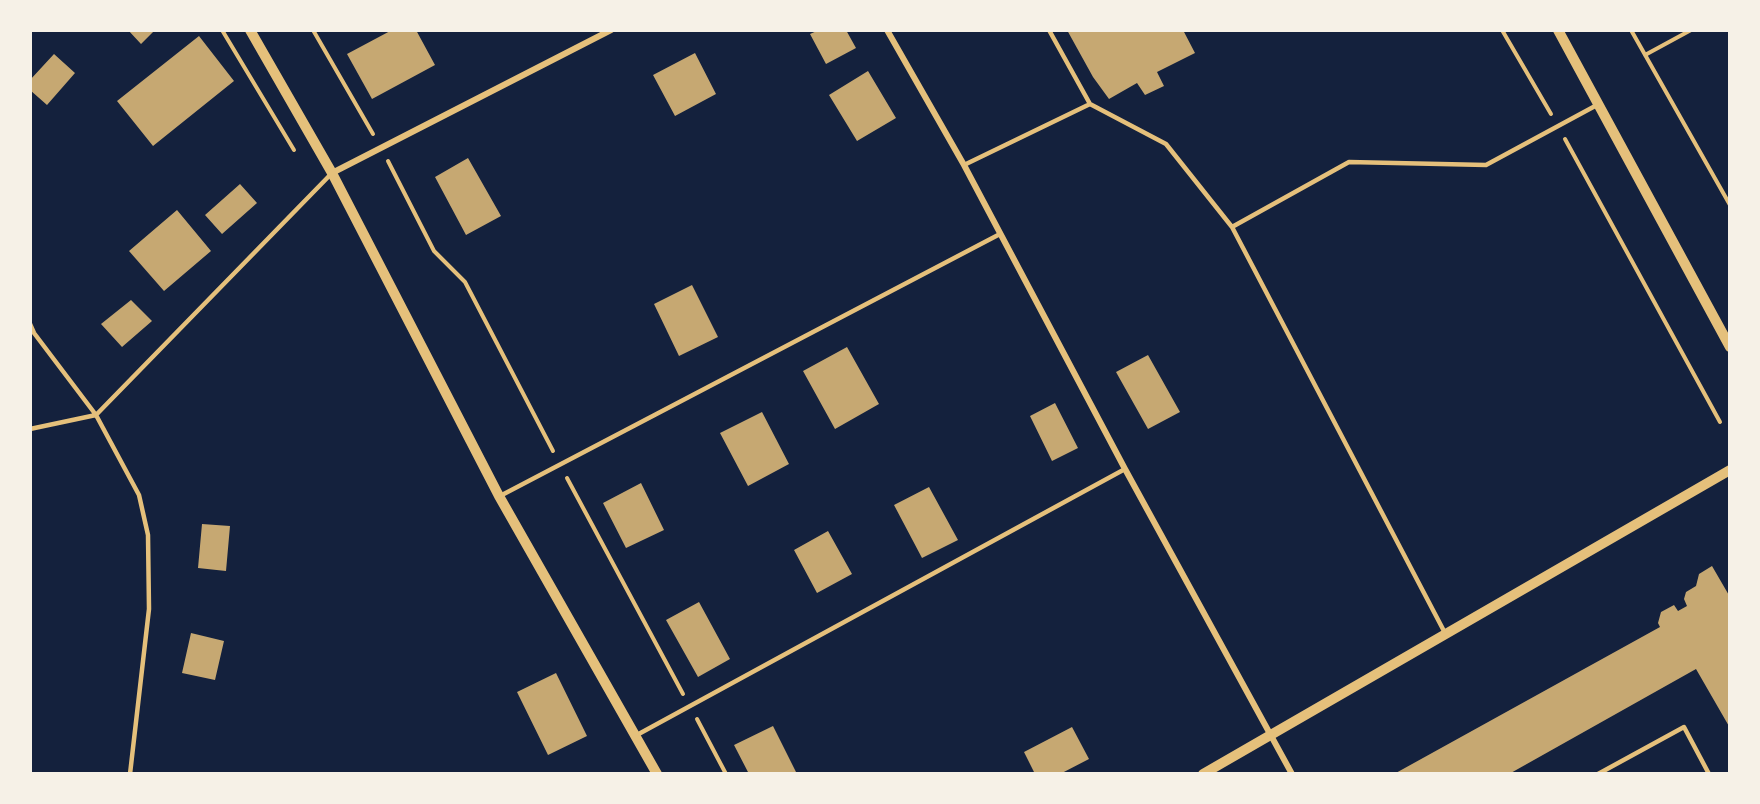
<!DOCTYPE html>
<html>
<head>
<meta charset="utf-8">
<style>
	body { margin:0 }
	#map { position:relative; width:1760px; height:804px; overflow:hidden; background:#14213d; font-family:"Fira Sans Condensed",sans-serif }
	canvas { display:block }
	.frame { position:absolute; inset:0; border:32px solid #f6f1e7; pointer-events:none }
</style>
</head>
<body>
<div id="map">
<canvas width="1760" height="804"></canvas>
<div class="frame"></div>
</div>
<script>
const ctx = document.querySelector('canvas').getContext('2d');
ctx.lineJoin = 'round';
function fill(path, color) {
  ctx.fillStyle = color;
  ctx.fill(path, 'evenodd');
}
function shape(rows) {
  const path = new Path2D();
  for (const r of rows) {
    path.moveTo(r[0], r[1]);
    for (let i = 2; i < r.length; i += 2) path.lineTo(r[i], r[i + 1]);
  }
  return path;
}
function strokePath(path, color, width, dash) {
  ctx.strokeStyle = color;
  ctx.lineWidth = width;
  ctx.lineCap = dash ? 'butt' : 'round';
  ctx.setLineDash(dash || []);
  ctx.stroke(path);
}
fill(shape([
	[128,30,155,30,141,44],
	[392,30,416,30,435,65,372,99,347,54],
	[819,30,846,30,856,48,826,64,810,34],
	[1067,30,1183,30,1195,53,1157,72,1164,86,1145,95,1137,83,1109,99,1093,77],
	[199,36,234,81,153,146,117,101],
	[695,53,716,94,675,116,653,75],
	[54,54,75,73,47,105,30,90,30,80],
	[868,71,896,118,857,141,829,95],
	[468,158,501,216,466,235,435,177],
	[240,184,257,203,222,234,205,215],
	[177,210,211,251,164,291,129,251],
	[692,285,718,337,679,356,654,304],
	[131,300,152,321,122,347,101,324],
	[847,347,879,404,835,429,803,371],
	[1148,355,1180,412,1148,429,1116,372],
	[1055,403,1078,448,1052,461,1030,416],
	[762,412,789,464,748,486,720,433],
	[641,483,664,530,626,548,603,503],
	[929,487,958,540,922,558,894,505],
	[202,524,230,526,226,571,198,568],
	[828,531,852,574,817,593,794,550],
	[1712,566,1730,597,1730,728,1696,669,1509,774,1394,774,1660,627,1658,623,1661,612,1674,605,1678,611,1687,606,1684,599,1686,592,1696,586,1699,574],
	[699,602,730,659,698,677,666,620],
	[191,633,224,641,215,680,182,673],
	[556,673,587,736,548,755,517,692],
	[773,726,797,774,749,774,734,745],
	[1072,727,1089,759,1060,774,1035,774,1024,752]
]), '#c6a872');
strokePath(shape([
	[222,30,294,150],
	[313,30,373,134],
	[1502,30,1551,114],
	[1631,30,1730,205],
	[1645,55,1691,30],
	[1565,139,1720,422],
	[388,161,434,251,465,282,553,451],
	[567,478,683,694],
	[697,719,726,774]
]), '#e5c07b', 4);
strokePath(shape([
	[1090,104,1166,144,1232,227,1349,162,1486,165,1597,105],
	[964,165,1090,104,1049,30],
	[1232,227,1445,633],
	[30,324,34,333,96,415,139,495,148,535,149,609,130,774],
	[30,429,96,415,332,173],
	[500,496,1000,234],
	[635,736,1125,469],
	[1598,774,1684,727,1709,774]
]), '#e5c07b', 4.5);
strokePath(shape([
	[887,30,964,165,1125,469,1292,774],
	[332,173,611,30]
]), '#e5c07b', 6);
strokePath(shape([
	[250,30,332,173,499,496,657,774],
	[1558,30,1730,347],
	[1203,774,1730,470]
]), '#e5c07b', 10);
</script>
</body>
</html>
